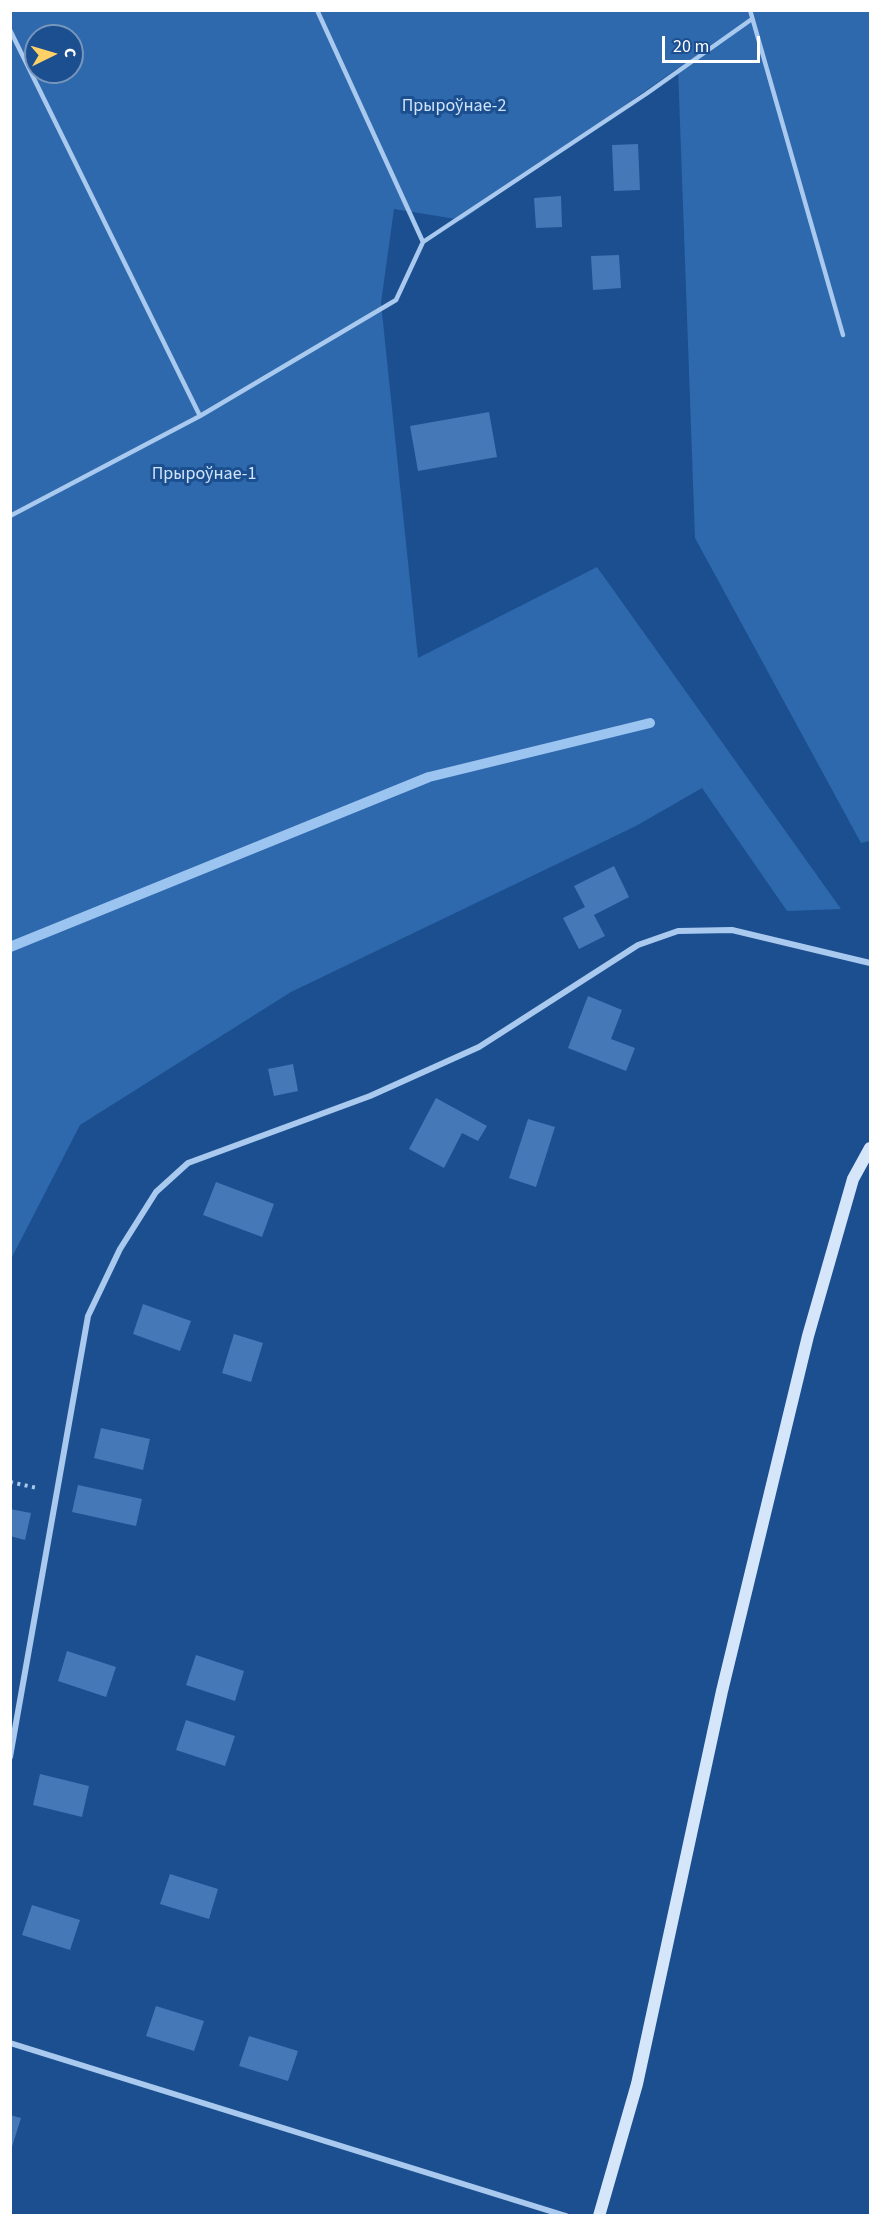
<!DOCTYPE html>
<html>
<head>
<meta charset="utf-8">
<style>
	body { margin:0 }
	#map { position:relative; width:881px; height:2226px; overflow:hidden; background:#1b4f8f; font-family:"Source Sans 3",sans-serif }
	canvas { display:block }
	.frame { position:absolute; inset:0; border:12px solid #fff; pointer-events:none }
	.north { position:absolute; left:24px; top:24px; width:60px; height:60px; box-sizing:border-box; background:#1b4f8f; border:2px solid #7695bc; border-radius:50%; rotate:85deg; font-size:16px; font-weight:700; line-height:24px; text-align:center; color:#fff }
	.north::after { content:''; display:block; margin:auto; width:21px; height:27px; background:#ffd166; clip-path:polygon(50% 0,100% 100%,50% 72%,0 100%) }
	.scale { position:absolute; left:662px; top:36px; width:98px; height:27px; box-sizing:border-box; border:3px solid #fff; border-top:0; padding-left:8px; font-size:18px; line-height:21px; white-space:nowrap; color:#fff; -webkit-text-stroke:4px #1b4f8f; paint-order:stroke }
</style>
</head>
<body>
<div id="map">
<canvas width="881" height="2226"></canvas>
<div class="frame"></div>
<div class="north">С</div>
<div class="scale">20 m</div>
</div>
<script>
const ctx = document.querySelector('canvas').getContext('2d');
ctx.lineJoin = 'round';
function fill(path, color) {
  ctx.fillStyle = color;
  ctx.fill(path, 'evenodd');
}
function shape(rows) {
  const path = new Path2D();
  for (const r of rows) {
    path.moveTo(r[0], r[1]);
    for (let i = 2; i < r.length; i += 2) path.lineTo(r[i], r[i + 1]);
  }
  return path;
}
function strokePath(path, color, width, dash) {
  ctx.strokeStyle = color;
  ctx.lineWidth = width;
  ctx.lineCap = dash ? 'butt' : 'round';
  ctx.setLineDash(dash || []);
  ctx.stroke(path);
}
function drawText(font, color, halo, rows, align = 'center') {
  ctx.font = font + ' "Source Sans 3",sans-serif';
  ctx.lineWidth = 6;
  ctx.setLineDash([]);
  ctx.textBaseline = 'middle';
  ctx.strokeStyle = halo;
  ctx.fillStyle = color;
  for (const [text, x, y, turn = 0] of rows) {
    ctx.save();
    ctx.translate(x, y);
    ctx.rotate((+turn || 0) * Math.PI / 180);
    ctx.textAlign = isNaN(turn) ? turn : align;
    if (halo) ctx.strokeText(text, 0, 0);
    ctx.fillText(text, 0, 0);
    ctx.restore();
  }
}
fill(shape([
	[11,11,870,11,870,841,861,843,695,538,678,68,462,220,394,209,381,303,418,658,597,567,841,909,787,911,702,788,636,826,291,992,80,1125,11,1259],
	[36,36,72,36,72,72,36,72]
]), '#2e69ad');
strokePath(shape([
	[10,947,429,777,650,723]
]), '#9cc4f0', 10);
fill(shape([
	[638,144,640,190,614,191,612,145],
	[561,196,562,227,536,228,534,198],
	[619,255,621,288,593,290,591,256],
	[489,412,497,457,418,471,410,426],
	[614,866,629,897,594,915,605,936,579,949,563,918,585,907,574,886],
	[588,996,622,1010,611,1039,635,1048,626,1071,568,1048],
	[293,1064,298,1091,274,1096,268,1069],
	[436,1098,487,1126,478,1141,462,1133,444,1168,409,1149],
	[528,1119,555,1127,536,1187,509,1178],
	[216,1182,274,1204,262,1237,203,1215],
	[143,1304,191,1321,180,1351,133,1334],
	[234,1334,263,1343,251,1382,222,1373],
	[101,1428,150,1439,143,1470,94,1458],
	[78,1485,142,1499,136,1526,72,1512],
	[10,1509,31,1513,25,1540,10,1536],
	[67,1651,116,1667,106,1697,58,1681],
	[196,1655,244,1671,235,1701,186,1685],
	[186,1720,235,1736,225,1766,176,1750],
	[40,1774,89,1786,82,1817,33,1805],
	[170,1874,218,1889,209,1919,160,1904],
	[32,1905,80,1920,70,1950,22,1935],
	[156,2006,204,2021,194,2051,146,2036],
	[249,2036,298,2051,288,2081,239,2066],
	[10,2115,21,2118,11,2150,10,2150]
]), '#4478b7');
strokePath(shape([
	[10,1482,37,1488]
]), '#a9c9ee', 4, [3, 4.5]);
strokePath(shape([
	[750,10,843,335],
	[10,30,200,416],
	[423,242,646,94,752,19],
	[10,516,200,416,396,300,423,242,317,10]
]), '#a9c9ee', 4.5);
strokePath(shape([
	[10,1757,88,1316,120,1249,156,1192,188,1163,370,1096,479,1047,638,945,678,931,732,930,870,963],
	[10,2043,566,2216]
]), '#a9c9ee', 6);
strokePath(shape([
	[599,2216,637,2084,722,1691,808,1336,853,1179,870,1148]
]), '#d6e6fa', 12);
drawText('18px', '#cfe3fa', '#1b4f8f', [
	["Прыроўнае-2",454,107],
	["Прыроўнае-1",204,475]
]);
</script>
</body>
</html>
